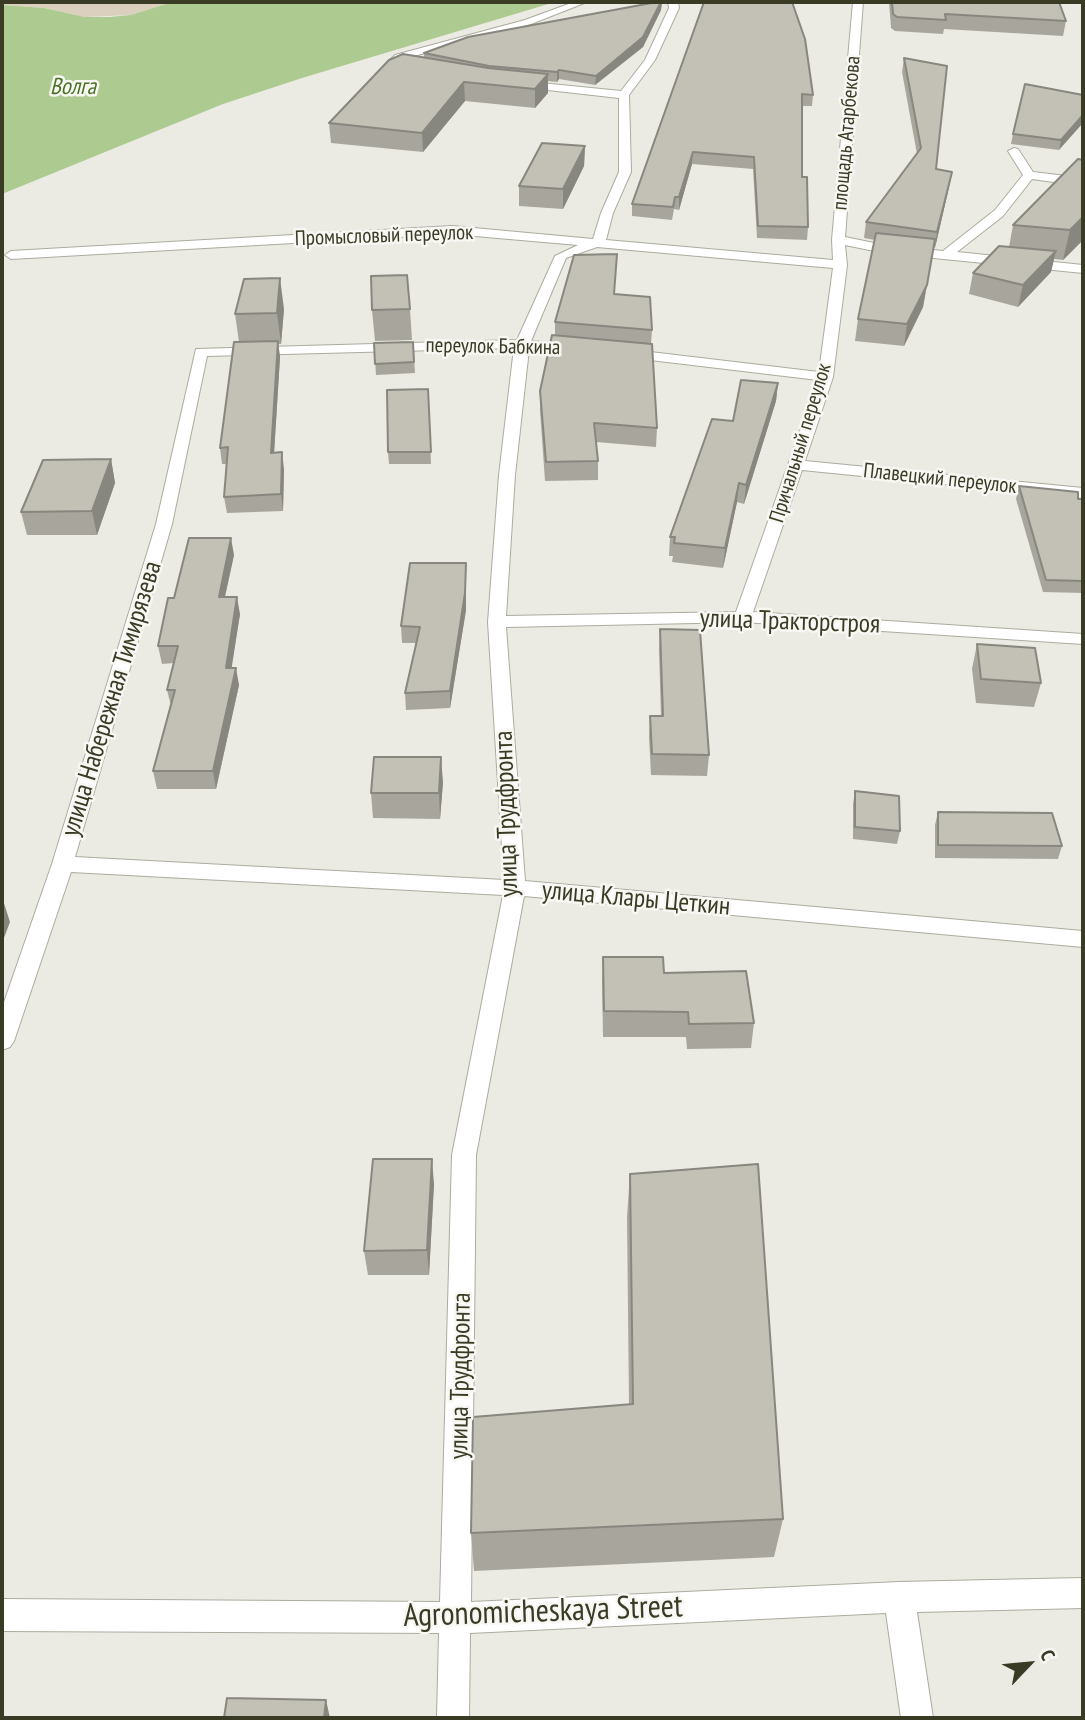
<!DOCTYPE html>
<html>
<head>
<meta charset="utf-8">
<style>
	body { margin:0 }
	#map { position:relative; width:1085px; height:1720px; overflow:hidden; background:#ebebe3; font-family:"PT Sans Narrow",sans-serif }
	canvas { display:block }
	.frame { position:absolute; inset:0; border:4px solid #393b24; pointer-events:none }
	.north { position:absolute; left:994px; top:1629px; width:70px; height:70px; -webkit-text-stroke:5px #f8f7f3; paint-order:stroke; rotate:64deg; font-size:19px; font-weight:700; line-height:28px; text-align:center; color:#393b24 }
	.north::after { content:''; display:block; margin:auto; width:24px; height:32px; background:#393b24; clip-path:polygon(50% 0,100% 100%,50% 72%,0 100%) }
</style>
</head>
<body>
<div id="map">
<canvas width="1085" height="1720"></canvas>
<div class="frame"></div>
<div class="north">С</div>
</div>
<script>
const ctx = document.querySelector('canvas').getContext('2d');
ctx.lineJoin = 'round';
function fill(path, color) {
  ctx.fillStyle = color;
  ctx.fill(path, 'evenodd');
}
function shape(rows) {
  const path = new Path2D();
  for (const r of rows) {
    path.moveTo(r[0], r[1]);
    for (let i = 2; i < r.length; i += 2) path.lineTo(r[i], r[i + 1]);
  }
  return path;
}
function strokePath(path, color, width, dash) {
  ctx.strokeStyle = color;
  ctx.lineWidth = width;
  ctx.lineCap = dash ? 'butt' : 'round';
  ctx.setLineDash(dash || []);
  ctx.stroke(path);
}
function drawText(font, color, halo, rows, align = 'center') {
  ctx.font = font + ' "PT Sans Narrow",sans-serif';
  ctx.lineWidth = 5;
  ctx.setLineDash([]);
  ctx.textBaseline = 'middle';
  ctx.strokeStyle = halo;
  ctx.fillStyle = color;
  for (const [text, x, y, turn = 0] of rows) {
    ctx.save();
    ctx.translate(x, y);
    ctx.rotate((+turn || 0) * Math.PI / 180);
    ctx.textAlign = isNaN(turn) ? turn : align;
    if (halo) ctx.strokeText(text, 0, 0);
    ctx.fillText(text, 0, 0);
    ctx.restore();
  }
}
fill(shape([
	[2,2,172,2,131,15,85,17,44,8,2,5]
]), '#dbcfbe');
fill(shape([
	[172,2,555,2,302,78,223,104,2,194,2,5,44,8,85,17,110,17,131,15]
]), '#adcb90');
const minor = shape([
	[574,2,587,2,531,24,403,59,401,61,408,66,407,68,399,68,389,61,395,55,525,20,574,2],
	[668,2,678,2,679,8,655,60,629,95,631,172,613,213,606,240,833,260,832,240,853,2,863,2,845,237,884,245,943,251,995,210,1023,175,1008,151,1014,148,1018,149,1033,172,1083,178,1083,186,1032,179,1003,216,957,252,1083,265,1083,273,884,253,845,245,847,265,833,377,805,461,1083,488,1083,498,802,470,753,612,1083,634,1083,644,743,622,506,627,525,881,1083,931,1083,947,524,896,476,1155,471,1602,899,1582,1083,1578,1083,1608,917,1612,933,1718,901,1718,886,1613,470,1633,469,1718,437,1718,439,1633,2,1631,2,1599,440,1602,452,1155,503,895,71,872,14,1041,10,1047,2,1050,2,1008,52,864,156,524,196,349,517,340,555,256,578,245,452,234,11,259,5,255,11,251,452,226,593,239,601,213,619,172,619,98,521,87,516,84,521,81,621,91,645,60,669,8,668,2],
	[597,247,833,268,819,372,625,349,618,353,625,357,818,380,736,612,506,616,515,475,529,349,576,353,583,349,576,345,531,341,566,258,597,247],
	[514,348,499,475,488,622,504,880,75,857,172,524,207,356,514,348]
]);
strokePath(minor, '#abac9e', 2);
fill(minor, '#fff');
fill(shape([
	[662,2,661,10,643,47,595,85,559,79,557,82,548,81,548,93,535,108,465,101,423,152,331,143,329,123,424,57,424,53],
	[704,2,813,95,812,106,802,106,802,177,808,227,807,240,757,238,753,169,692,164,679,210,674,209,672,220,632,216,632,204],
	[889,2,1059,2,1066,21,1063,36,944,29,943,34,895,31,891,28],
	[904,58,936,169,949,187,935,248,934,247,923,307,904,346,855,341,858,319,875,240,864,238,866,222,917,154,902,72],
	[1083,95,1059,150,1011,144,1013,134],
	[585,146,584,166,563,209,519,206,519,186],
	[1083,160,1083,240,1063,260,1054,259,1051,272,1018,307,969,294,973,273,1009,247,1013,225],
	[615,294,652,330,651,344,657,428,656,447,596,442,598,461,598,480,545,481,540,410,540,391,555,336,555,322],
	[284,309,281,344,278,344,280,357,274,453,284,469,283,511,227,513,224,497,227,464,222,464,220,448,239,342,235,314],
	[410,309,412,340,375,341,372,310],
	[413,342,415,373,376,375,374,343],
	[778,383,776,401,744,504,737,502,723,568,672,562,673,556,669,556,670,537,733,421],
	[428,389,431,464,389,464,388,452],
	[111,459,115,483,97,535,27,535,21,512],
	[1019,486,1083,499,1083,593,1043,592,1016,499],
	[234,555,225,597,240,614,231,668,239,685,216,789,157,789,153,771,171,706,167,690,174,663,162,664,158,646,174,598],
	[466,563,466,610,450,708,406,710,405,693,416,643,402,643,401,626],
	[660,629,709,755,707,776,651,775,649,737,650,716,661,716,659,649],
	[977,644,1041,683,1034,707,976,703,972,669],
	[443,782,440,819,373,818,371,793],
	[855,791,900,831,897,844,853,839,853,804],
	[938,812,1062,846,1058,859,935,858,935,825],
	[603,957,664,973,754,1023,751,1048,687,1049,686,1037,603,1037,602,982],
	[630,1174,783,1519,774,1557,474,1571,471,1533,629,1405,627,1217],
	[434,1184,429,1275,368,1275,364,1251]
]), '#a8a69c');
fill(shape([
	[662,2,661,10,643,47,595,85,596,76],
	[559,70,559,79,557,82,557,72],
	[548,74,548,93,535,108,535,89],
	[464,82,465,101,423,152,422,133],
	[1083,115,1083,123,1059,150,1061,140],
	[585,146,584,166,563,209,563,189],
	[693,152,692,164,679,210,679,197],
	[952,172,949,187,935,248,937,232],
	[1083,217,1083,240,1063,260,1070,230],
	[935,239,923,307,904,346,907,324],
	[1056,251,1051,272,1018,307,1023,285],
	[280,278,284,309,281,344,277,313],
	[278,341,280,357,273,470,271,453],
	[778,383,776,401,744,504,746,485],
	[282,452,284,469,283,511,281,494],
	[111,459,115,483,97,535,92,511],
	[739,483,737,502,723,568,725,548],
	[231,538,234,555,221,614,219,597],
	[466,563,466,610,450,708,450,691],
	[237,597,240,614,229,685,226,668],
	[236,668,239,685,216,789,213,771],
	[441,757,443,782,440,819,439,793],
	[2,897,10,922,2,943],
	[432,1159,434,1184,429,1275,427,1250],
	[326,1700,330,1718,324,1718]
]), '#88877f');
const building = shape([
	[657,2,661,2,643,37,596,76,559,70,557,72,489,66,424,53,468,37,657,2],
	[704,2,792,2,805,39,813,95,802,94,802,177,807,177,808,227,758,226,754,157,693,152,679,197,675,197,673,207,632,204,704,2],
	[892,2,1059,2,1066,21,945,14,946,20,897,17,893,14,892,2],
	[403,54,488,68,548,74,535,89,464,82,422,133,329,123,389,60,403,54],
	[904,58,947,66,936,169,952,172,937,232,866,222,921,148,904,58],
	[1025,84,1083,95,1083,115,1061,140,1013,134,1025,84],
	[542,143,585,146,563,189,519,186,542,143],
	[1078,159,1083,160,1083,217,1070,230,1013,225,1078,159],
	[876,233,935,239,927,285,907,324,858,319,876,233],
	[999,246,1056,251,1023,285,973,273,999,246],
	[617,254,614,294,650,297,652,330,555,322,574,255,617,254],
	[407,275,410,309,372,310,371,276,407,275],
	[280,278,277,313,235,314,244,279,280,278],
	[552,335,652,344,657,428,594,423,598,461,546,462,540,391,552,335],
	[278,341,271,453,282,452,281,494,224,497,228,447,220,448,234,342,278,341],
	[413,342,414,362,375,364,374,343,413,342],
	[741,380,778,383,746,485,739,483,725,548,674,543,675,537,670,537,712,419,733,421,741,380],
	[428,389,431,452,388,452,387,390,428,389],
	[111,459,92,511,21,512,43,460,111,459],
	[1019,486,1078,492,1078,499,1083,499,1083,581,1046,580,1019,486],
	[189,538,231,538,219,597,237,597,226,668,236,668,213,771,153,771,175,690,167,690,178,646,158,646,168,598,174,598,189,538],
	[410,563,466,563,465,593,450,691,405,693,420,627,401,626,410,563],
	[660,629,700,630,709,755,652,754,650,716,663,716,660,629],
	[977,644,1035,648,1041,683,981,679,977,644],
	[374,757,441,757,439,793,371,793,374,757],
	[855,791,899,796,900,831,855,827,855,791],
	[938,812,1052,813,1062,846,938,845,938,812],
	[603,957,663,957,664,973,746,971,754,1023,689,1024,688,1012,604,1011,603,957],
	[373,1159,432,1159,427,1250,364,1251,373,1159],
	[758,1164,783,1519,471,1533,473,1417,633,1404,630,1174,758,1164],
	[227,1698,326,1700,324,1718,224,1718,227,1698]
]);
fill(building, '#c3c1b5');
strokePath(building, '#88877f', 2);
drawText('21px', '#393b24', '#f8f7f3', [
	["площадь Атарбекова",847,133,-85],
	["Промысловый переулок",384,236,-2],
	["переулок Бабкина",493,347,1],
	["Причальный переулок",801,443,-73],
	["Плавецкий переулок",940,479,6]
]);
drawText('italic 23px', '#497224', '#f8f7f3', [
	["Волга",73,87]
]);
drawText('26px', '#393b24', '#f8f7f3', [
	["улица Тракторстроя",790,622,2],
	["улица Набережная Тимирязева",112,699,-73],
	["улица Трудфронта",507,814,-92],
	["улица Клары Цеткин",636,899,5],
	["улица Трудфронта",461,1376,-89]
]);
drawText('32px', '#393b24', '#f8f7f3', [
	["Agronomicheskaya Street",543,1612,-2]
]);
</script>
</body>
</html>
